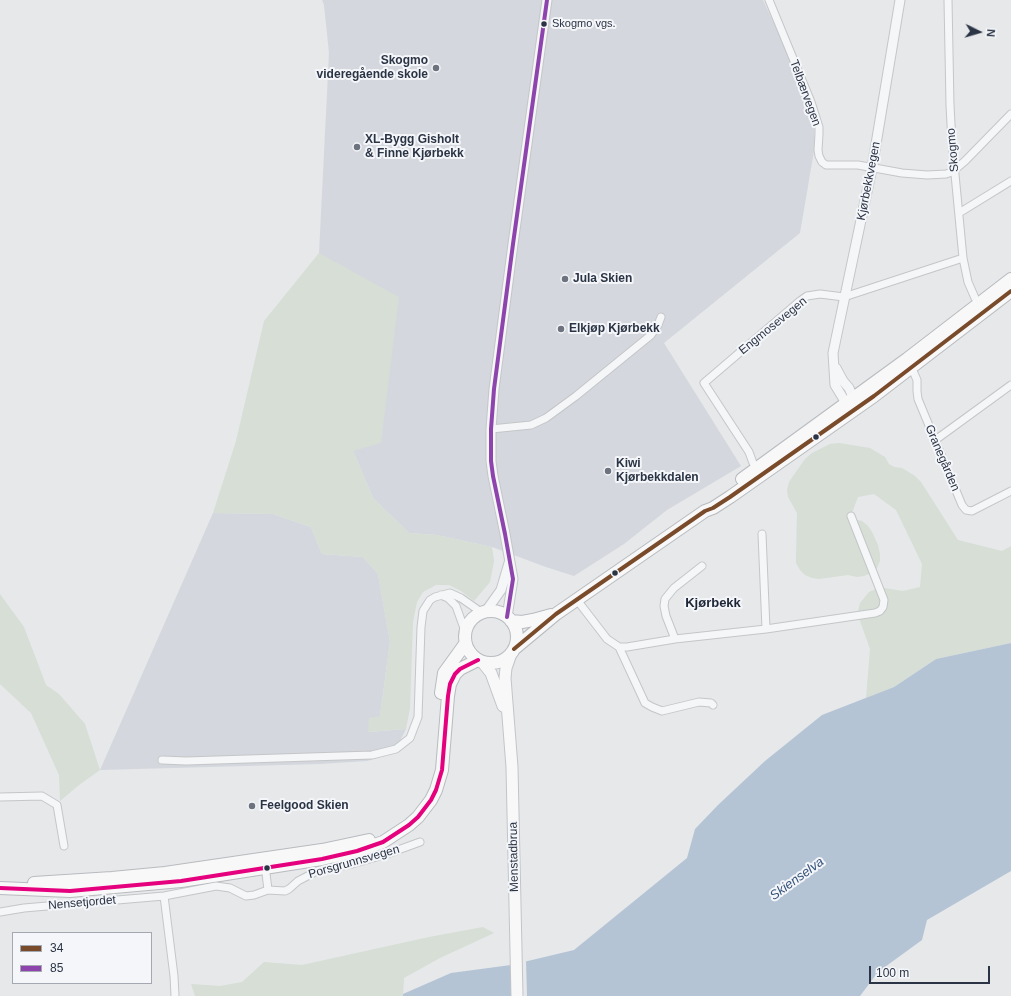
<!DOCTYPE html>
<html>
<head>
<meta charset="utf-8">
<style>
	body { margin:0 }
	#map { position:relative; width:1011px; height:996px; overflow:hidden; background:#e6e8ea; font-family:Helvetica,sans-serif }
	canvas { display:block }
	.legend { position:absolute; left:12px; top:932px; width:140px; height:52px; box-sizing:border-box; background:#f4f6f9; border:1px solid #a4a8b1; margin:0; padding:5px 7px; list-style:none; font-size:12px; color:#2b3445 }
	.legend li { display:flex; align-items:center; gap:8px; height:20px }
	.legend b { width:20px; border:1px solid #a4a8b1 }
	.north { position:absolute; left:959px; top:12px; width:40px; height:40px; -webkit-text-stroke:3px #f4f6f9; paint-order:stroke; rotate:95deg; font-size:11px; font-weight:700; line-height:16px; text-align:center; color:#2b3445 }
	.north::after { content:''; display:block; margin:auto; width:14px; height:18px; background:#2b3445; clip-path:polygon(50% 0,100% 100%,50% 72%,0 100%) }
	.scale { position:absolute; left:869px; top:966px; width:121px; height:18px; box-sizing:border-box; border:2px solid #2b3445; border-top:0; padding-left:5px; font-size:12px; line-height:14px; white-space:nowrap; color:#2b3445; -webkit-text-stroke:3px #f4f6f9; paint-order:stroke }
</style>
</head>
<body>
<div id="map">
<canvas width="1011" height="996"></canvas>
<ul class="legend">
<li><b style="height:5px;background:#7a4b2a"></b>34</li>
<li><b style="height:5px;background:#8e44ad"></b>85</li>
</ul>
<div class="north">N</div>
<div class="scale">100 m</div>
</div>
<script>
const ctx = document.querySelector('canvas').getContext('2d');
ctx.lineJoin = 'round';
function fill(path, color) {
  ctx.fillStyle = color;
  ctx.fill(path, 'evenodd');
}
function shape(rows) {
  const path = new Path2D();
  for (const r of rows) {
    if (r.length === 3) {
      path.moveTo(r[0] + r[2], r[1]);
      path.arc(r[0], r[1], r[2], 0, 2 * Math.PI);
      continue;
    }
    path.moveTo(r[0], r[1]);
    for (let i = 2; i < r.length; i += 2) path.lineTo(r[i], r[i + 1]);
  }
  return path;
}
function strokePath(path, color, width, dash) {
  ctx.strokeStyle = color;
  ctx.lineWidth = width;
  ctx.lineCap = dash ? 'butt' : 'round';
  ctx.setLineDash(dash || []);
  ctx.stroke(path);
}
function drawText(font, color, halo, rows, align = 'center') {
  ctx.font = font + ' Helvetica,sans-serif';
  ctx.lineWidth = 4;
  ctx.setLineDash([]);
  ctx.textBaseline = 'middle';
  ctx.strokeStyle = halo;
  ctx.fillStyle = color;
  for (const [text, x, y, turn = 0] of rows) {
    ctx.save();
    ctx.translate(x, y);
    ctx.rotate((+turn || 0) * Math.PI / 180);
    ctx.textAlign = isNaN(turn) ? turn : align;
    if (halo) ctx.strokeText(text, 0, 0);
    ctx.fillText(text, 0, 0);
    ctx.restore();
  }
}
fill(shape([
	[322,0,763,0,785,47,814,128,815,145,800,233,664,343,741,466,667,510,624,544,574,576,546,567,492,547,437,535,409,533,373,498,353,451,319,253,329,53,324,5],
	[213,513,273,514,311,527,322,554,363,557,378,574,390,642,380,716,368,732,406,729,394,753,367,761,320,764,100,770]
]), '#d4d7dd');
fill(shape([
	[319,253,399,297,381,443,353,451,373,498,409,533,437,535,492,547,494,561,490,582,474,601,461,591,449,585,436,585,423,592,417,602,413,622,410,708,406,729,368,732,369,718,380,716,390,642,378,574,363,557,322,554,311,527,273,514,213,513,236,441,264,321],
	[839,443,870,448,885,457,889,464,894,467,902,468,915,476,921,482,958,540,1002,551,1011,546,1011,643,936,659,894,687,866,698,870,649,859,618,858,611,860,603,869,592,876,589,884,588,903,591,920,587,922,564,896,510,874,494,858,497,850,518,862,521,868,526,872,532,878,545,880,554,880,561,877,568,871,573,864,576,857,577,848,575,819,579,812,578,805,575,800,570,796,563,796,556,797,513,788,497,787,490,789,482,805,459,812,453,830,444],
	[0,594,24,627,46,685,59,694,85,724,100,770,79,785,60,801,59,775,31,713,0,684],
	[483,927,494,933,440,958,404,978,403,996,195,996,191,984,220,986,242,982,264,962,302,965,429,937]
]), '#d6ded6');
fill(shape([
	[1011,643,1011,871,927,920,922,940,878,972,860,996,403,996,403,994,451,973,511,965,574,950,687,858,695,829,718,805,765,761,822,715,894,687,936,659]
]), '#b4c4d5');
fill(shape([
	[526,960,527,996,512,996,512,963]
]), '#e6e8ea');
const minor = shape([
	[769,0,811,102,819,127,819,134,818,150,819,156,822,162,826,165,858,165,902,173,927,175,946,174,952,172,965,161,1011,114],
	[948,0,950,105,952,143,963,258,968,282,975,298],
	[959,213,1011,181],
	[910,364,917,380,917,391,918,399,962,505,966,510,972,511,1011,491],
	[491,429,531,425,546,418,576,396,651,335,658,325,661,317],
	[934,441,1011,385],
	[753,463,749,452,704,383,800,301,807,296,820,294,844,297,963,258],
	[762,534,766,629],
	[441,595,448,598,456,606,465,631],
	[577,600,607,639,619,647,627,647,675,639,766,629,875,613,880,611,883,607,884,600,851,516],
	[675,639,666,616,664,606,665,599,674,588,702,566],
	[619,647,645,703,652,707,662,711,699,702,711,703,713,705],
	[162,760,186,761,372,755,396,749,410,738,418,717,421,627,423,611,430,600,435,597,450,593,461,598,481,612],
	[0,797,42,796,57,805,64,846],
	[265,865,268,890],
	[164,896,174,976,175,996],
	[0,912,24,908,164,896,216,886,230,888,246,896,254,895,268,890,285,891,289,889,298,881,317,871,352,864,387,854,420,842]
]);
const tertiary = shape([
	[836,368,843,381,849,388,853,397,854,404],
	[851,407,846,403,835,385,833,353,838,329,872,168,900,0],
	[486,611,501,590,509,563],
	[507,617,513,579,505,534,493,476,491,461,491,429,494,389,513,244,547,0]
]);
const primary = shape([
	[511,654,506,668,505,678,512,767,517,996],
	[483,663,491,673,503,706]
]);
const trunk = shape([
	[742,479,907,359,1011,279],
	[491,637,26],
	[511,621,522,622,533,620,551,615],
	[514,649,556,614,705,511,713,508,730,497,874,396,1011,291],
	[441,693,444,673,465,644],
	[34,883,112,878,165,873,322,850,369,840],
	[0,888,70,891,181,881,322,859,357,851,383,842,409,825,418,817,431,800,436,790,442,770,448,696,450,684,455,674,460,669,478,660]
]);
strokePath(minor, '#c4c6c8', 9);
strokePath(tertiary, '#c4c6c8', 11);
strokePath(primary, '#c2c5c8', 13);
strokePath(trunk, '#b8bbbf', 14);
strokePath(minor, '#f5f6f7', 7);
strokePath(tertiary, '#f5f6f7', 9);
strokePath(primary, '#f8f8f8', 11);
strokePath(trunk, '#f8f8f8', 12);
strokePath(shape([
	[514,649,556,614,705,511,713,508,730,497,874,396,1011,291]
]), '#7a4b2a', 4);
strokePath(shape([
	[507,617,513,579,505,534,493,476,491,461,491,429,494,389,513,244,547,0]
]), '#8e44ad', 4);
strokePath(shape([
	[0,888,70,891,181,881,322,859,357,851,383,842,409,825,418,817,431,800,436,790,442,770,448,696,450,684,455,674,460,669,478,660]
]), '#e5007d', 4);
for (const [x, y, r, color] of [
	[544,24,3.5,"#2b3445"],
	[436,68,4,"#6c737f"],
	[357,147,4,"#6c737f"],
	[565,279,4,"#6c737f"],
	[561,329,4,"#6c737f"],
	[816,437,3.5,"#2b3445"],
	[608,471,4,"#6c737f"],
	[615,573,3.5,"#2b3445"],
	[252,806,4,"#6c737f"],
	[267,868,3.5,"#2b3445"]
]) {
  const dot = new Path2D();
  dot.arc(x, y, r, 0, 2 * Math.PI);
  ctx.fillStyle = color;
  ctx.fill(dot);
  strokePath(dot, '#f4f6f9', 1.5);
}
drawText('11px', '#2b3445', '#f4f6f9', [
	["Skogmo vgs.",552,24]
], 'left');
drawText('bold 12px', '#2b3445', '#f4f6f9', [
	["Skogmo",428,61,"right"],
	["videregående skole",428,75,"right"],
	["XL-Bygg Gisholt",365,140],
	["& Finne Kjørbekk",365,154],
	["Jula Skien",573,279],
	["Elkjøp Kjørbekk",569,329],
	["Kiwi",616,464],
	["Kjørbekkdalen",616,478],
	["Feelgood Skien",260,806]
], 'left');
drawText('12px', '#2b3445', '#f4f6f9', [
	["Telbærvegen",805,93,70],
	["Skogmo",953,150,-95],
	["Kjørbekkvegen",869,181,-79],
	["Engmosevegen",773,326,-39],
	["Granegården",942,458,67],
	["Menstadbrua",514,857,-91],
	["Porsgrunnsvegen",354,862,-16],
	["Nensetjordet",82,903,-5]
]);
drawText('bold 13px', '#1d2536', '#f4f6f9', [
	["Kjørbekk",713,603]
]);
drawText('italic 13px', '#34527a', '#f4f6f9', [
	["Skienselva",797,879,-36]
]);
</script>
</body>
</html>
